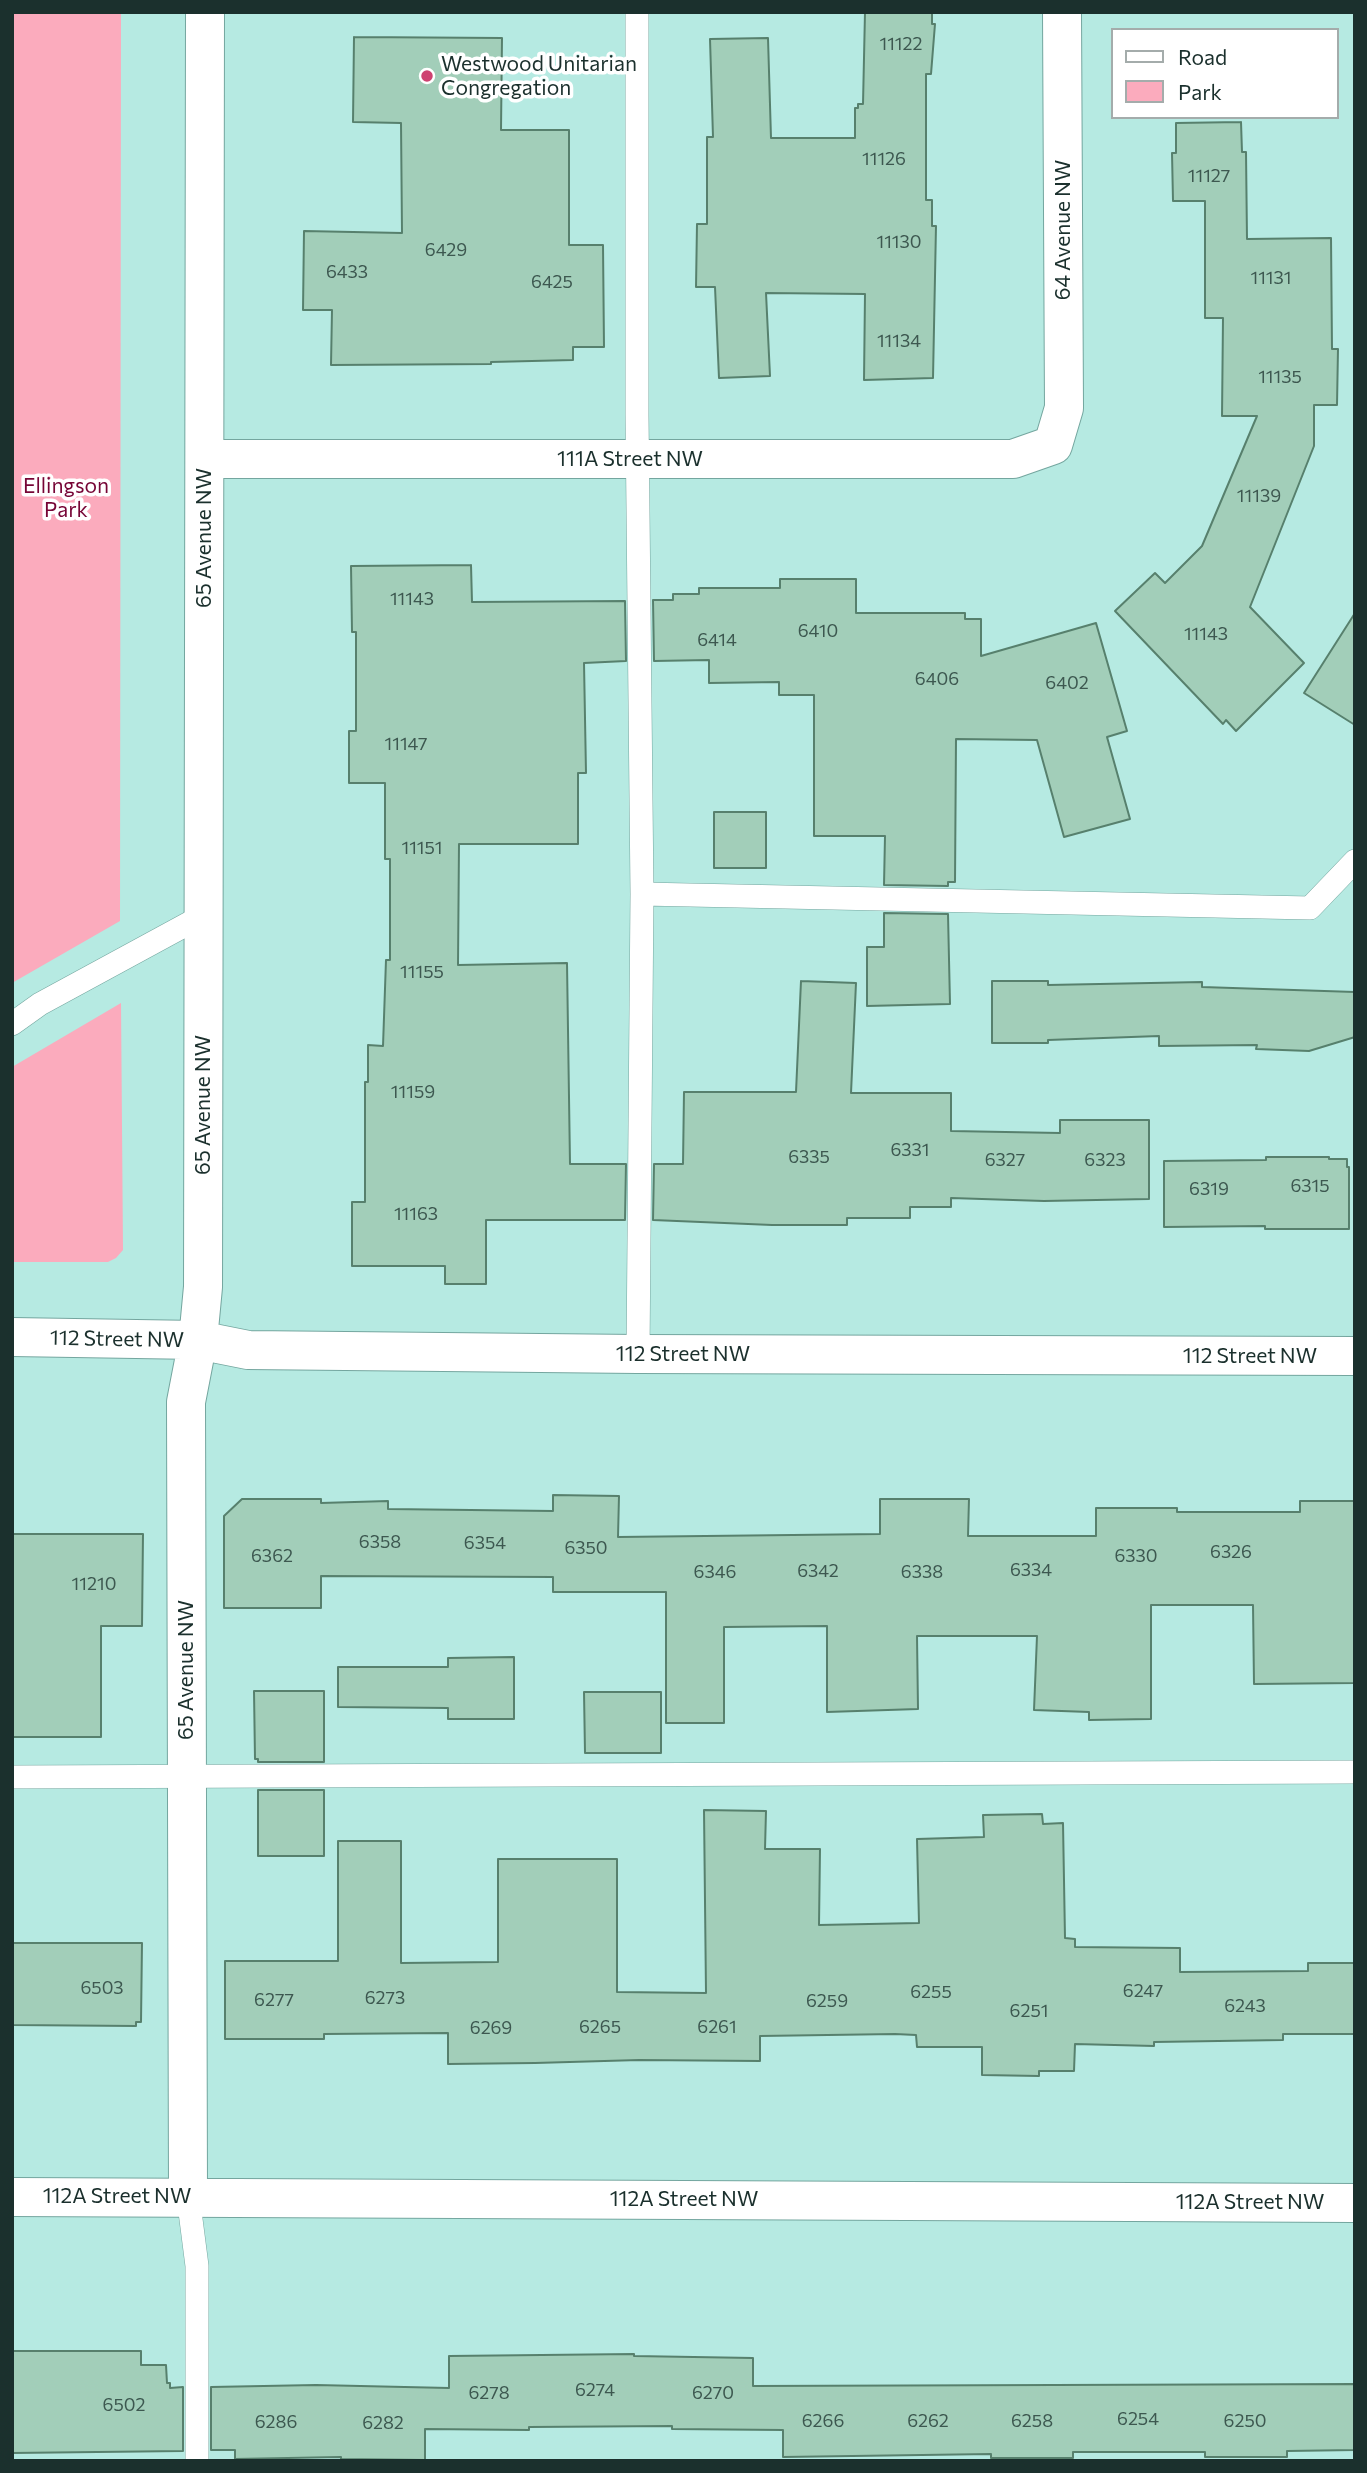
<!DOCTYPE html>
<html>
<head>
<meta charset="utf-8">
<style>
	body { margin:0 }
	#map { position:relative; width:1367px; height:2473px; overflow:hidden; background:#b6eae2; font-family:Commissioner,sans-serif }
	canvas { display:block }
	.frame { position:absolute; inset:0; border:14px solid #1b302d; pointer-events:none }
	.legend { position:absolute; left:1111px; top:28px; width:228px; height:91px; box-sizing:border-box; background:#fff; border:2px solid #a4acab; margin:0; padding:9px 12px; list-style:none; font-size:21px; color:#1b302d }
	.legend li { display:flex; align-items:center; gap:14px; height:35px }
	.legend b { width:35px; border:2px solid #a4acab }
</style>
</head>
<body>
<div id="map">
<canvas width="1367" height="2473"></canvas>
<div class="frame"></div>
<ul class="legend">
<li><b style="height:9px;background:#fff"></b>Road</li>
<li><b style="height:19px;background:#fbabbd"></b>Park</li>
</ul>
</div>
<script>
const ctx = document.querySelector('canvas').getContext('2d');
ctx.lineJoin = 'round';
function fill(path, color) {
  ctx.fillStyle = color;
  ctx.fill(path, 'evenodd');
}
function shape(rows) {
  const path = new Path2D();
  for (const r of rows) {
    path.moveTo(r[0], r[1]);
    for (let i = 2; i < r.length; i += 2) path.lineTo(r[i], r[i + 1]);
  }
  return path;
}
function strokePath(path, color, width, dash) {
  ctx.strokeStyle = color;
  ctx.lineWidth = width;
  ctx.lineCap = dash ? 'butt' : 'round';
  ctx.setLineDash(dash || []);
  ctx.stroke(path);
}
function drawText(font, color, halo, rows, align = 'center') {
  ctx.font = font + ' Commissioner,sans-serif';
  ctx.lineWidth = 7;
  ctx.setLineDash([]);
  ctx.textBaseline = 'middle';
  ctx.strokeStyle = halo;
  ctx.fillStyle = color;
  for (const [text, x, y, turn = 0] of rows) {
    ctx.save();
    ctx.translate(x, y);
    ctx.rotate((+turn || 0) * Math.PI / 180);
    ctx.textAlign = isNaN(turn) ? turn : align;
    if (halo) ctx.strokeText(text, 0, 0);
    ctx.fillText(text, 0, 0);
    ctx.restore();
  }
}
fill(shape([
	[12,12,121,12,120,921,12,983],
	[121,1003,123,1250,116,1258,108,1262,12,1262,12,1067]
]), '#fbabbd');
const building = shape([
	[865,12,932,12,932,24,935,24,931,74,926,74,926,200,932,200,932,226,936,226,933,378,864,380,865,294,766,293,770,376,719,378,715,287,696,287,697,224,707,224,707,137,713,137,710,39,768,38,771,138,855,138,855,108,858,108,858,104,863,104,865,12],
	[354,37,502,38,501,130,569,130,569,245,603,245,604,347,573,347,573,360,491,362,491,364,331,365,332,310,303,310,304,231,402,233,401,123,353,122,354,37],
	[1241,122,1242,152,1246,152,1247,239,1331,238,1332,349,1338,349,1337,405,1314,405,1314,446,1250,607,1304,663,1236,731,1226,720,1223,724,1115,611,1155,573,1165,583,1202,546,1257,416,1222,416,1223,318,1205,318,1205,201,1173,201,1172,153,1176,153,1176,123,1241,122],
	[471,565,472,602,625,601,626,661,584,663,586,773,578,773,578,844,459,844,458,965,567,963,570,1164,626,1164,625,1220,486,1220,486,1284,445,1284,445,1266,352,1266,352,1202,365,1202,365,1082,368,1082,368,1045,383,1046,386,960,390,960,390,859,385,859,385,783,349,783,349,731,356,731,356,632,352,632,351,566,471,565],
	[780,579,856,579,856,613,965,613,965,619,981,619,981,656,1096,623,1127,731,1107,737,1130,819,1064,837,1037,740,956,739,955,882,948,882,948,886,884,885,885,836,814,836,814,695,779,695,779,682,709,683,709,660,654,661,653,600,673,600,673,594,699,594,699,588,780,588,780,579],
	[1355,613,1355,725,1304,693,1355,613],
	[714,812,766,812,766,868,714,868,714,812],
	[884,913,948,914,950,1004,867,1006,867,947,884,947,884,913],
	[801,981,856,983,851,1093,951,1093,951,1131,1060,1133,1060,1120,1149,1120,1149,1199,1044,1201,951,1198,951,1207,910,1207,910,1218,847,1218,847,1225,772,1225,653,1220,654,1164,683,1164,684,1092,796,1092,801,981],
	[992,981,1048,981,1048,985,1202,982,1202,987,1355,992,1355,1037,1309,1051,1256,1049,1257,1045,1159,1046,1159,1036,1048,1040,1048,1043,992,1043,992,981],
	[1266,1157,1329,1157,1329,1159,1347,1159,1347,1167,1349,1167,1349,1229,1265,1229,1265,1226,1164,1227,1164,1161,1266,1160,1266,1157],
	[553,1495,619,1496,618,1537,880,1534,880,1499,969,1499,968,1536,1096,1536,1096,1508,1177,1508,1177,1512,1300,1512,1300,1501,1355,1501,1355,1683,1254,1684,1253,1605,1151,1605,1151,1719,1089,1720,1089,1712,1034,1710,1037,1636,917,1636,918,1709,827,1712,827,1626,724,1627,724,1723,666,1723,666,1592,553,1592,553,1577,321,1576,321,1608,224,1608,224,1516,242,1499,321,1499,321,1503,388,1501,388,1509,553,1511,553,1495],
	[12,1534,143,1534,142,1626,101,1626,101,1737,12,1737,12,1534],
	[514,1657,514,1719,448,1719,448,1708,338,1707,338,1667,448,1667,448,1658,514,1657],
	[254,1691,324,1691,324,1762,258,1762,258,1759,255,1759,254,1691],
	[584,1692,661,1692,661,1753,585,1753,584,1692],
	[258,1790,324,1790,324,1856,258,1856,258,1790],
	[704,1810,766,1811,765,1849,820,1849,819,1925,919,1923,917,1839,984,1837,983,1815,1042,1814,1043,1824,1063,1823,1065,1938,1075,1939,1075,1947,1180,1948,1180,1972,1308,1971,1308,1963,1355,1963,1355,2034,1283,2034,1283,2040,1154,2042,1154,2046,1075,2044,1074,2071,1039,2071,1039,2076,982,2075,982,2047,917,2047,916,2035,895,2034,760,2036,760,2061,639,2060,535,2063,448,2064,448,2033,324,2034,324,2039,225,2039,225,1961,338,1961,338,1841,401,1841,401,1963,498,1962,498,1859,617,1859,617,1992,706,1993,704,1810],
	[12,1943,142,1943,141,2022,136,2022,136,2026,12,2025,12,1943],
	[12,2351,141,2351,141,2365,166,2365,167,2383,170,2383,170,2388,183,2387,183,2451,12,2453,12,2351],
	[634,2354,634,2356,753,2358,753,2386,1355,2384,1355,2450,1287,2451,1287,2457,1205,2457,1205,2452,1073,2452,1073,2458,991,2458,991,2454,783,2457,783,2430,672,2429,672,2426,529,2427,529,2430,425,2429,425,2460,341,2459,341,2457,235,2459,235,2450,211,2450,211,2387,316,2385,449,2388,449,2356,634,2354]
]);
fill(building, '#a2ceb9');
strokePath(building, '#57806d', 2);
const lane = shape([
	[637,12,637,415,642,894,638,1354],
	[642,894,1310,908,1355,861],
	[12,1024,40,1004,204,915],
	[12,1777,1355,1772],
	[188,2196,197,2266,197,2461]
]);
const street = shape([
	[205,459,1013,459,1053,445,1064,408,1062,12],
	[12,1337,198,1340,248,1350,638,1354,1355,1356],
	[188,2196,186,1402,198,1340,203,1287,205,12],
	[12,2197,1355,2203]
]);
strokePath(lane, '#74a69f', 24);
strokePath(street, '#74a69f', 40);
strokePath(lane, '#fff', 23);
strokePath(street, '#fff', 38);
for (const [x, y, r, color] of [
	[427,76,7,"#ce4170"]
]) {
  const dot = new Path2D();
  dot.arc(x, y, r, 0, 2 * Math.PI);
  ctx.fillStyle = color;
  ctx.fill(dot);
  strokePath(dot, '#fff', 2.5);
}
drawText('18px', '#3d5850', null, [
	["11122",901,44],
	["11126",884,159],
	["11127",1209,176],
	["11130",899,242],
	["6429",446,250],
	["6433",347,272],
	["11131",1271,278],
	["6425",552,282],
	["11134",899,341],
	["11135",1280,377],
	["11139",1259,496],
	["11143",412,599],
	["6410",818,631],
	["11143",1206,634],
	["6414",717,640],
	["6406",937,679],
	["6402",1067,683],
	["11147",406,744],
	["11151",422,848],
	["11155",422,972],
	["11159",413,1092],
	["6331",910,1150],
	["6335",809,1157],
	["6327",1005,1160],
	["6323",1105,1160],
	["6315",1310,1186],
	["6319",1209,1189],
	["11163",416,1214],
	["6358",380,1542],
	["6354",485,1543],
	["6350",586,1548],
	["6326",1231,1552],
	["6362",272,1556],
	["6330",1136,1556],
	["6334",1031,1570],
	["6342",818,1571],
	["6346",715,1572],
	["6338",922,1572],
	["11210",94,1584],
	["6503",102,1988],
	["6247",1143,1991],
	["6255",931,1992],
	["6273",385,1998],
	["6277",274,2000],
	["6259",827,2001],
	["6243",1245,2006],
	["6251",1029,2011],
	["6265",600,2027],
	["6261",717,2027],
	["6269",491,2028],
	["6274",595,2390],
	["6278",489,2393],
	["6270",713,2393],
	["6502",124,2405],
	["6254",1138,2419],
	["6266",823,2421],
	["6262",928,2421],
	["6258",1032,2421],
	["6250",1245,2421],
	["6286",276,2422],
	["6282",383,2423]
]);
drawText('21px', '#1b302d', '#fff', [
	["Westwood Unitarian",441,64],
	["Congregation",441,88]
], 'left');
drawText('21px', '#1b302d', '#fff', [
	["64 Avenue NW",1063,230,-90],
	["111A Street NW",630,459],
	["65 Avenue NW",204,538,-90],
	["65 Avenue NW",203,1105,-90],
	["112 Street NW",117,1339,1],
	["112 Street NW",683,1354],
	["112 Street NW",1250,1356],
	["65 Avenue NW",186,1670,-90],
	["112A Street NW",117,2196],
	["112A Street NW",684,2199],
	["112A Street NW",1250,2202]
]);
drawText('21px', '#760536', '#fff', [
	["Ellingson",66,486],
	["Park",66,510]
]);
</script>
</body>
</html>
